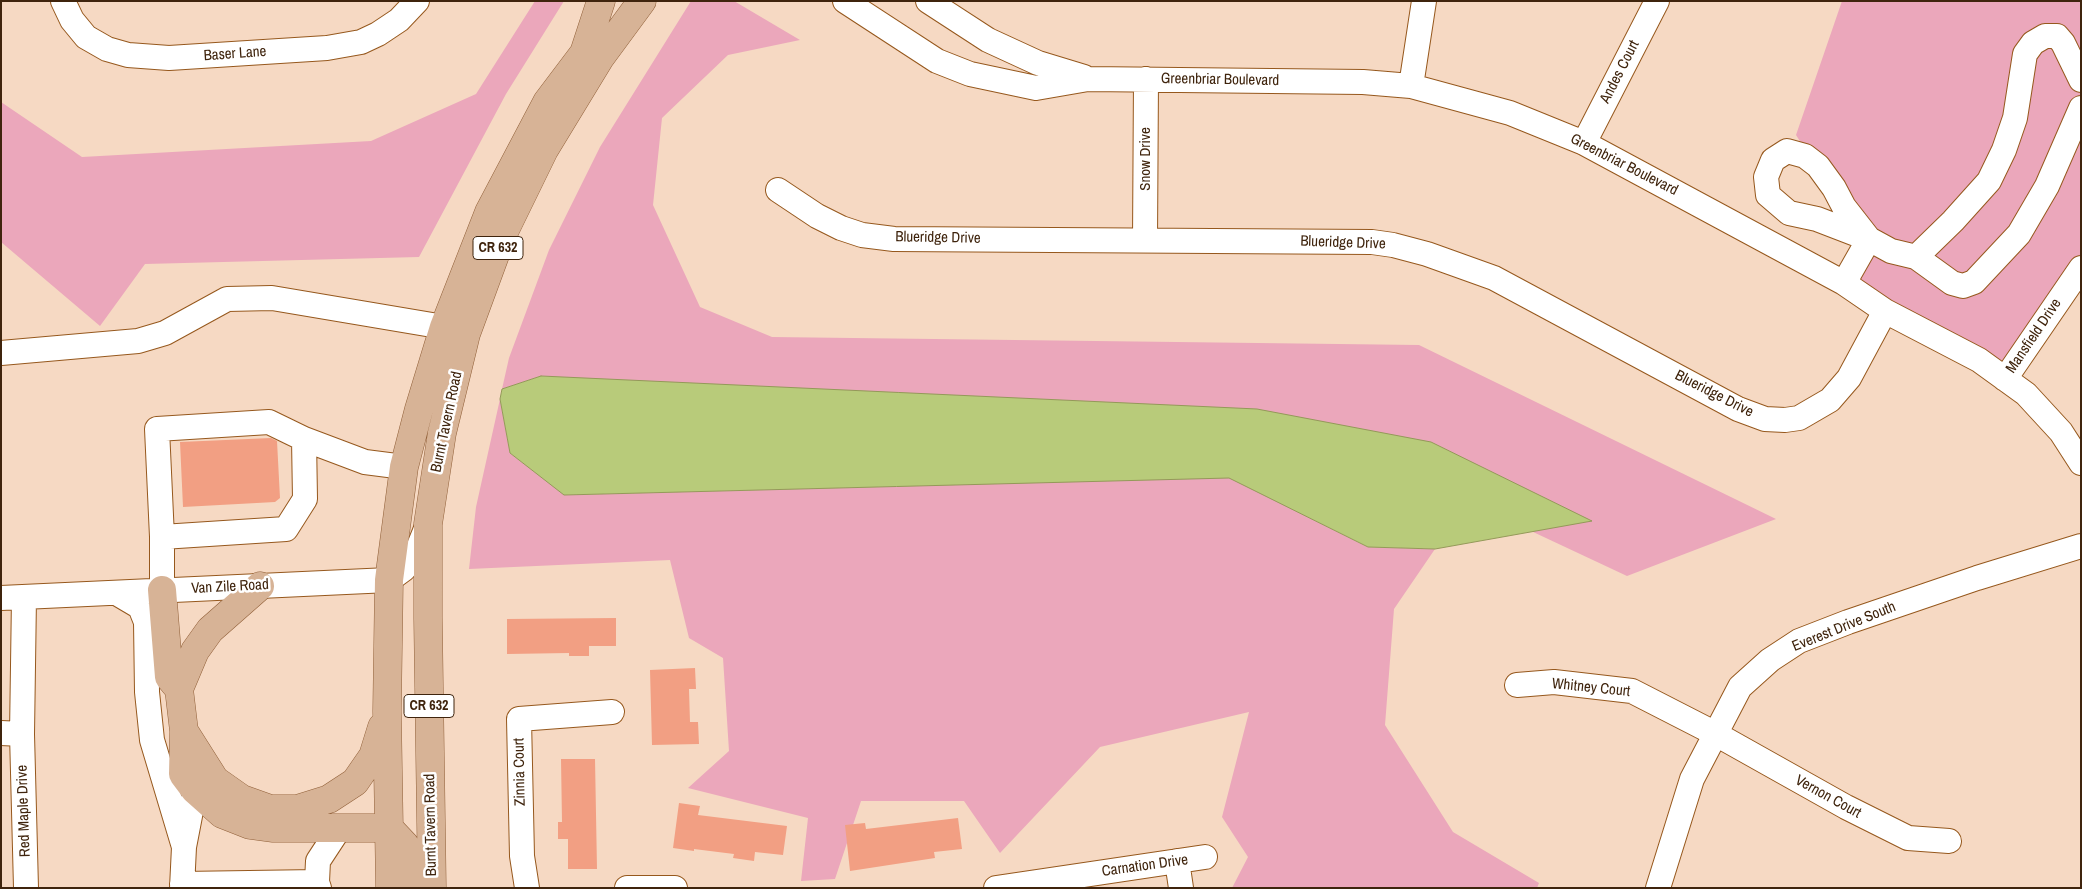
<!DOCTYPE html>
<html>
<head>
<meta charset="utf-8">
<style>
	body { margin:0 }
	#map { position:relative; width:2082px; height:889px; overflow:hidden; background:#f6d9c3; font-family:"Archivo Narrow",sans-serif }
	canvas { display:block }
	.frame { position:absolute; inset:0; border:2px solid #3f240d; pointer-events:none }
</style>
</head>
<body>
<div id="map">
<canvas width="2082" height="889"></canvas>
<div class="frame"></div>
</div>
<script>
const ctx = document.querySelector('canvas').getContext('2d');
ctx.lineJoin = 'round';
function fill(path, color) {
  ctx.fillStyle = color;
  ctx.fill(path, 'evenodd');
}
function shape(rows) {
  const path = new Path2D();
  for (const r of rows) {
    path.moveTo(r[0], r[1]);
    for (let i = 2; i < r.length; i += 2) path.lineTo(r[i], r[i + 1]);
  }
  return path;
}
function strokePath(path, color, width, dash) {
  ctx.strokeStyle = color;
  ctx.lineWidth = width;
  ctx.lineCap = dash ? 'butt' : 'round';
  ctx.setLineDash(dash || []);
  ctx.stroke(path);
}
function drawText(font, color, halo, rows, align = 'center') {
  ctx.font = font + ' "Archivo Narrow",sans-serif';
  ctx.lineWidth = 5;
  ctx.setLineDash([]);
  ctx.textBaseline = 'middle';
  ctx.strokeStyle = halo;
  ctx.fillStyle = color;
  for (const [text, x, y, turn = 0] of rows) {
    ctx.save();
    ctx.translate(x, y);
    ctx.rotate((+turn || 0) * Math.PI / 180);
    ctx.textAlign = isNaN(turn) ? turn : align;
    if (halo) ctx.strokeText(text, 0, 0);
    ctx.fillText(text, 0, 0);
    ctx.restore();
  }
}
fill(shape([
	[535,1,564,1,506,94,419,257,145,264,100,326,1,242,1,102,82,157,371,141,476,94],
	[691,1,734,1,800,40,728,55,662,118,653,205,700,307,772,337,1419,345,1776,519,1627,576,1531,531,1591,520,542,376,502,389,509,358,549,250,600,147],
	[1842,1,2081,1,2081,272,2000,376,1846,293,1869,250,1796,135],
	[500,399,510,453,565,495,1229,477,1368,547,1435,549,1394,609,1385,725,1453,832,1539,883,1537,888,1232,888,1248,857,1222,817,1249,712,1100,747,1000,853,964,801,861,801,835,879,801,881,808,818,688,788,729,751,723,658,689,638,670,560,469,569,476,507]
]), '#eba7bb');
const water = shape([
	[541,376,1257,409,1431,442,1592,521,1435,549,1368,547,1229,478,564,495,510,453,500,399,502,389,541,376]
]);
fill(water, '#b8cb7a');
strokePath(water, '#949959', 1);
fill(shape([
	[271,438,277,441,280,498,275,502,183,507,180,442],
	[616,618,616,646,589,646,589,656,569,656,569,653,507,654,507,619],
	[695,668,696,689,689,689,690,722,698,722,699,744,652,745,650,670],
	[561,759,595,759,597,869,568,869,568,839,558,839,558,822,562,822],
	[679,803,700,806,698,815,787,826,783,855,755,852,754,861,733,858,734,854,694,849,694,851,673,848],
	[958,818,962,849,934,852,935,858,850,871,845,825,865,823,866,829]
]), '#f29f83');
const minor = shape([
	[63,1,72,20,86,37,107,49,128,55,169,58,327,48,361,42,378,34,399,20,417,1],
	[845,1,937,61,970,74,1036,88,1088,79,1363,82,1411,86,1510,113,1584,143,1844,283,1885,311,1979,360,2026,394,2061,432,2081,463],
	[928,1,988,40,1038,63,1084,77],
	[1411,86,1424,1],
	[1584,143,1657,1],
	[778,190,817,216,841,228,862,235,894,239,1372,242,1393,245,1427,254,1494,278,1738,409,1765,419,1785,420,1799,418,1830,400,1849,378,1885,311],
	[1869,239,1844,207,1834,188,1818,166,1805,156,1787,151,1773,160,1766,177,1768,195,1789,213,1817,219,1869,239,1891,251,1916,257,1953,221,1989,181,2004,150,2015,118,2025,54,2033,43,2045,36,2057,36,2063,43,2081,80],
	[1145,240,1146,79],
	[1916,257,1952,283,1963,286,1974,282,2019,234,2047,186,2081,108],
	[1844,283,1869,239],
	[1,353,138,341,165,333,227,299,272,298,444,327],
	[2005,379,2081,268],
	[162,537,286,529,305,499,304,439,365,462,404,467],
	[162,590,162,537,157,429,269,422,304,439],
	[118,594,140,607,146,622,147,692,152,740,184,847],
	[24,597,22,734,26,888],
	[1,598,389,580,404,569,419,546,428,524],
	[1517,685,1554,682,1632,691,1714,733,1846,807,1908,838,1949,841],
	[1,733,22,734],
	[1177,861,1181,888],
	[182,884,317,882],
	[182,888,184,847,195,790],
	[319,888,317,882,318,861,339,829],
	[527,888,522,856,519,719,612,712],
	[627,888,675,888],
	[996,888,1205,857],
	[1658,888,1692,779,1740,687,1770,660,1799,641,1848,622,1977,578,2081,546]
]);
const major = shape([
	[260,586,210,630,195,651,179,689,184,731,183,774,195,790,222,814,250,825,272,828,389,828,405,845,410,866,411,888],
	[162,590,169,677,179,689],
	[184,731,215,780,242,799,270,809,297,809,329,799,355,782,373,756,382,727],
	[390,888,387,711,389,580,404,467,419,409,444,327,489,212,547,102,584,53,601,1],
	[432,888,428,618,428,524,442,433,466,334,502,236,544,150,600,58,642,1]
]);
strokePath(minor, '#96581d', 26);
strokePath(major, '#916039', 29);
strokePath(minor, '#fff', 24);
strokePath(major, '#d7b396', 28);
for (const [x, y, w] of [
	[498,248,50],
	[429,706,50]
]) {
  const box = new Path2D();
  box.roundRect(x - w / 2, y - 11.5, w, 23, 4);
  ctx.fillStyle = '#fff';
  ctx.fill(box);
  strokePath(box, '#3f240d', 1);
}
drawText('bold 14px', '#3f240d', null, [
	["CR 632",498,248],
	["CR 632",429,706]
]);
drawText('15px', '#3f240d', '#fff', [
	["Baser Lane",235,54,-4],
	["Andes Court",1620,72,-63],
	["Greenbriar Boulevard",1220,80,1],
	["Snow Drive",1146,159,-90],
	["Greenbriar Boulevard",1624,165,27],
	["Blueridge Drive",938,238,1],
	["Blueridge Drive",1343,243,2],
	["Mansfield Drive",2034,336,-56],
	["Blueridge Drive",1714,394,27],
	["Burnt Tavern Road",447,422,-78],
	["Van Zile Road",230,587,-3],
	["Everest Drive South",1844,627,-22],
	["Whitney Court",1591,688,6],
	["Zinnia Court",520,772,-91],
	["Vernon Court",1828,797,29],
	["Red Maple Drive",24,811,-92],
	["Burnt Tavern Road",431,825,-91],
	["Carnation Drive",1145,866,-8]
]);
</script>
</body>
</html>
